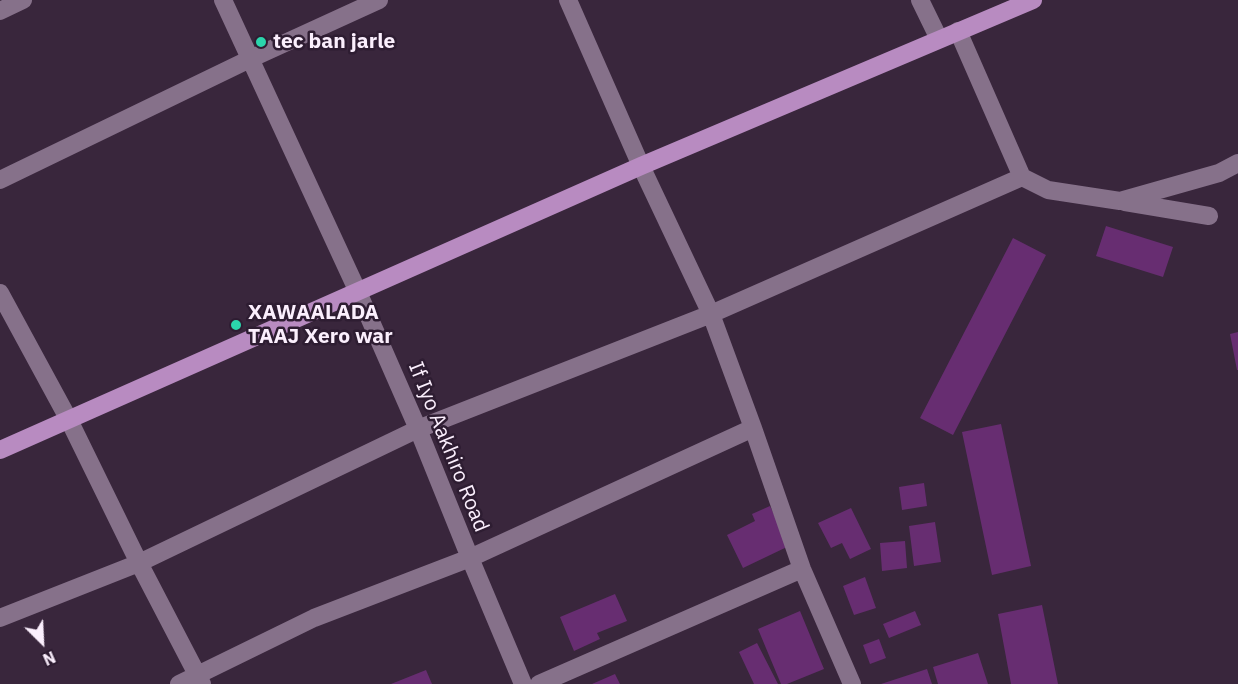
<!DOCTYPE html>
<html>
<head>
<meta charset="utf-8">
<style>
	body { margin:0 }
	#map { position:relative; width:1238px; height:684px; overflow:hidden; background:#39263c; font-family:"IBM Plex Sans",sans-serif }
	canvas { display:block }
	.north { position:absolute; left:12px; top:612px; width:60px; height:60px; -webkit-text-stroke:4px #2e1d32; paint-order:stroke; rotate:156deg; font-size:16px; font-weight:700; line-height:24px; text-align:center; color:#fbeffd }
	.north::after { content:''; display:block; margin:auto; width:21px; height:27px; background:#fbeffd; clip-path:polygon(50% 0,100% 100%,50% 72%,0 100%) }
</style>
</head>
<body>
<div id="map">
<canvas width="1238" height="684"></canvas>
<div class="north">N</div>
</div>
<script>
const ctx = document.querySelector('canvas').getContext('2d');
ctx.lineJoin = 'round';
function fill(path, color) {
  ctx.fillStyle = color;
  ctx.fill(path, 'evenodd');
}
function shape(rows) {
  const path = new Path2D();
  for (const r of rows) {
    path.moveTo(r[0], r[1]);
    for (let i = 2; i < r.length; i += 2) path.lineTo(r[i], r[i + 1]);
  }
  return path;
}
function strokePath(path, color, width, dash) {
  ctx.strokeStyle = color;
  ctx.lineWidth = width;
  ctx.lineCap = dash ? 'butt' : 'round';
  ctx.setLineDash(dash || []);
  ctx.stroke(path);
}
function drawText(font, color, halo, rows, align = 'center') {
  ctx.font = font + ' "IBM Plex Sans",sans-serif';
  ctx.lineWidth = 5;
  ctx.setLineDash([]);
  ctx.textBaseline = 'middle';
  ctx.strokeStyle = halo;
  ctx.fillStyle = color;
  for (const [text, x, y, turn = 0] of rows) {
    ctx.save();
    ctx.translate(x, y);
    ctx.rotate((+turn || 0) * Math.PI / 180);
    ctx.textAlign = isNaN(turn) ? turn : align;
    if (halo) ctx.strokeText(text, 0, 0);
    ctx.fillText(text, 0, 0);
    ctx.restore();
  }
}
fill(shape([
	[1106,226,1173,247,1163,277,1096,256],
	[1013,238,1046,255,953,435,920,418],
	[1238,332,1238,370,1237,370,1230,334],
	[1001,424,1031,566,992,575,962,432],
	[924,483,927,506,902,510,899,487],
	[770,506,789,546,743,568,727,535,755,521,752,514],
	[851,508,871,549,850,559,842,543,831,548,818,523],
	[935,522,941,562,914,566,909,526],
	[905,541,907,568,882,571,880,543],
	[865,577,876,608,854,615,843,586],
	[615,594,627,621,597,633,600,639,574,651,560,617],
	[1042,605,1058,684,1011,684,998,614],
	[800,611,824,669,787,684,781,684,758,629],
	[915,611,921,625,889,638,883,624],
	[879,639,886,658,870,664,863,645],
	[757,643,778,684,754,684,739,652],
	[978,653,988,684,938,684,933,667],
	[927,669,932,684,881,684],
	[426,670,432,684,391,684],
	[615,674,620,684,592,684]
]), '#672d71');
strokePath(shape([
	[223,0,358,292,418,429,470,558,523,684],
	[568,0,641,166,711,314,753,428,802,569,852,684],
	[920,0,939,39],
	[0,11,23,0],
	[1022,177,1048,190,1120,201,1219,173,1238,163],
	[0,180,250,59,379,0],
	[1125,202,1209,216],
	[0,293,69,420,139,563,202,684],
	[0,618,139,563,418,429,711,314,1022,177,958,31],
	[179,684,314,618,470,558,753,428],
	[539,684,802,569]
]), '#86718a', 18);
strokePath(shape([
	[0,450,641,166,1033,0]
]), '#b88bc1', 18);
for (const [x, y, r, color] of [
	[261,42,6,"#2bd5ac"],
	[236,325,6,"#2bd5ac"]
]) {
  const dot = new Path2D();
  dot.arc(x, y, r, 0, 2 * Math.PI);
  ctx.fillStyle = color;
  ctx.fill(dot);
  strokePath(dot, '#2e1d32', 2);
}
drawText('bold 21px', '#fbeffd', '#2e1d32', [
	["tec ban jarle",273,42],
	["XAWAALADA",248,313],
	["TAAJ Xero war",248,337]
], 'left');
drawText('21px', '#fbeffd', '#2e1d32', [
	["If Iyo Aakhiro Road",448,447,68]
]);
</script>
</body>
</html>
